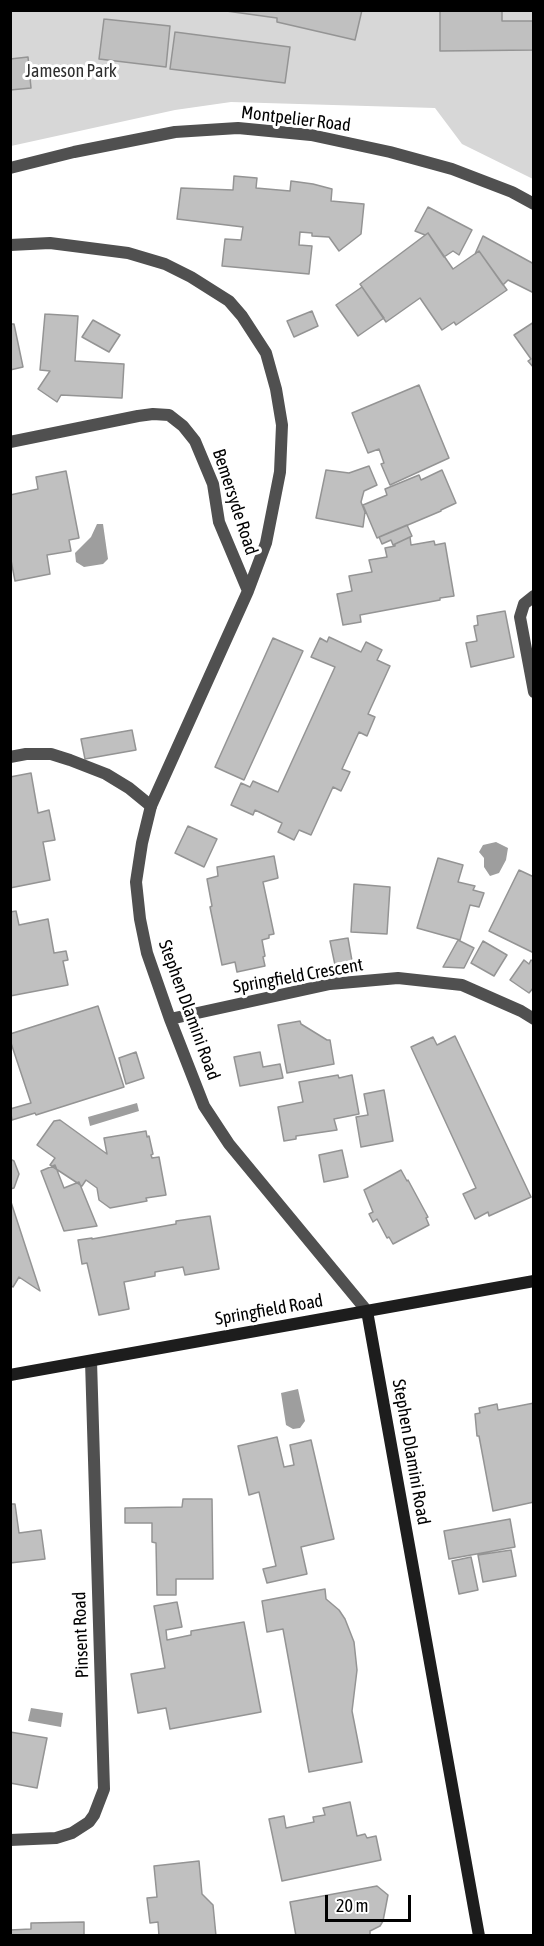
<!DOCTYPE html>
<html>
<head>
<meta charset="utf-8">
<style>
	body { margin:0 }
	#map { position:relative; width:544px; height:1946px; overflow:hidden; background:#fff; font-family:"Asap Condensed",sans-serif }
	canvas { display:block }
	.frame { position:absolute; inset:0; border:12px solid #000; pointer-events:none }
	.scale { position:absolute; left:325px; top:1895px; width:86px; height:27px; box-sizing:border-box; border:3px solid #000; border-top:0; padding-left:8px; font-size:18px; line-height:21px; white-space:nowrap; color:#000; -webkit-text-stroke:4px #fff; paint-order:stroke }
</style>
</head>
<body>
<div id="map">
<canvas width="544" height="1946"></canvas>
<div class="frame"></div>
<div class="scale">20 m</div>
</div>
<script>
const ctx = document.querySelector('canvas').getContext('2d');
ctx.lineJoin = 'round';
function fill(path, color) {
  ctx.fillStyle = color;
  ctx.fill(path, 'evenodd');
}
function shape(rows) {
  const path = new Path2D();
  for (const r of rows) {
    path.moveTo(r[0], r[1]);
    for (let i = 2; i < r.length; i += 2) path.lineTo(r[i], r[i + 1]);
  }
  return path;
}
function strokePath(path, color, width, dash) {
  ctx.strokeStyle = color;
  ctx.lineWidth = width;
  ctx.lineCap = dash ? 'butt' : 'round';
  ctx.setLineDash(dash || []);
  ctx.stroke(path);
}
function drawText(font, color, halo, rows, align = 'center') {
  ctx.font = font + ' "Asap Condensed",sans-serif';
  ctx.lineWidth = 6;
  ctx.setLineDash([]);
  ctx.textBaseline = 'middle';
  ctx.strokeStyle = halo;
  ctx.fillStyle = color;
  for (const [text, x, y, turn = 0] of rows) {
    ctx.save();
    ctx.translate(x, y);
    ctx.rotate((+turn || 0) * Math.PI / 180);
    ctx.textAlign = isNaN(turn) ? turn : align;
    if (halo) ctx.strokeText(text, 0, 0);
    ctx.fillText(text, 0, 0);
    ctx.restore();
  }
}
fill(shape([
	[10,11,533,11,533,179,462,144,435,108,231,102,175,110,11,146]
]), '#d7d7d7');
fill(shape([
	[97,524,103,524,108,559,103,564,84,567,76,562,75,553,91,537],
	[496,842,508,848,506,860,499,873,490,876,484,867,484,858,479,852,483,845],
	[137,1103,139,1111,90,1126,88,1117],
	[298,1389,305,1421,300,1428,293,1429,286,1425,281,1393],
	[31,1708,63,1713,61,1727,28,1721]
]), '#9e9e9e');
const building = shape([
	[219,10,362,10,355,40,277,22,277,18,219,10],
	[440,10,502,10,502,21,534,21,534,50,440,51,440,10],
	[104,19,170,26,166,67,99,59,104,19],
	[175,32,290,47,285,83,170,69,175,32],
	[28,57,31,88,10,90,10,59,28,57],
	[234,176,257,178,256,188,290,191,291,181,313,184,332,189,331,201,364,204,361,234,339,251,329,237,312,236,312,233,300,232,299,245,312,246,309,274,222,266,225,239,241,240,243,227,177,219,181,188,233,190,234,176],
	[428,207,472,230,459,255,453,251,444,257,428,233,425,235,415,231,428,207],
	[428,233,453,269,479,251,507,290,456,325,454,322,442,330,420,298,386,322,360,284,428,233],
	[483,236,534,264,534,293,508,280,503,285,479,251,475,254,483,236],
	[362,287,384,318,358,336,336,305,362,287],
	[312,311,318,326,294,337,287,321,312,311],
	[45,314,78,316,75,361,124,364,122,398,61,395,57,402,38,389,50,371,40,370,45,314],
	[93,320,120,335,109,352,82,337,93,320],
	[534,322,534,368,528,361,531,359,514,335,534,322],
	[10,324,14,324,23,367,10,370,10,324],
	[419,385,449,458,390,485,381,464,384,463,379,449,368,453,352,413,419,385],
	[369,466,377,485,364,491,361,502,365,512,363,527,316,518,326,470,349,473,369,466],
	[442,470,456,503,441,510,441,511,377,538,363,505,387,495,385,489,419,475,421,480,442,470],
	[66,471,79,538,69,540,71,551,47,555,50,574,15,581,10,555,10,495,38,489,36,477,66,471],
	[407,525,412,536,393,545,391,540,382,544,379,537,407,525],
	[410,537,411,545,434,541,435,545,445,543,454,596,440,598,440,600,360,615,361,622,343,625,337,594,352,591,349,576,372,572,369,560,387,557,385,548,395,546,395,544,410,537],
	[505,611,514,657,471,667,466,643,477,641,474,626,478,625,477,616,505,611],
	[329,637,361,652,366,642,382,650,377,660,390,666,368,714,375,717,367,736,359,732,342,769,350,772,341,791,333,787,311,835,299,830,294,840,278,832,282,823,255,810,253,815,231,805,241,783,250,787,253,781,278,792,335,667,311,657,320,638,327,642,329,637],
	[273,638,303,651,244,780,215,767,273,638],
	[132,730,136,750,85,759,81,739,132,730],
	[31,773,38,813,49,810,55,840,43,842,50,880,10,888,10,777,31,773],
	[188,826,217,839,204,867,175,853,188,826],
	[274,856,278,878,263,882,274,934,269,935,269,938,262,940,265,956,263,957,265,966,237,972,235,962,222,965,210,907,212,906,207,879,218,876,217,867,274,856],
	[438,858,463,865,458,882,475,886,473,890,484,893,479,907,470,905,460,940,417,928,438,858],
	[519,870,534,877,534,953,489,931,519,870],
	[354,884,390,887,387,934,351,932,354,884],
	[16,911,19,925,48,919,54,953,66,951,68,960,63,961,68,985,10,996,10,912,16,911],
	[348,938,352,961,335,965,330,941,348,938],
	[458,940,474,948,464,968,443,967,458,940],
	[483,941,507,955,494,976,471,963,483,941],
	[524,960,529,964,531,960,534,962,534,987,529,993,510,980,524,960],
	[98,1006,124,1087,36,1115,35,1113,12,1120,10,1109,31,1103,10,1040,10,1034,98,1006],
	[300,1021,301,1024,327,1040,330,1040,334,1064,287,1073,278,1025,300,1021],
	[455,1036,531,1197,489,1216,488,1212,475,1219,463,1194,476,1188,411,1047,433,1037,437,1045,455,1036],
	[136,1052,144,1078,126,1084,119,1058,136,1052],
	[260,1052,263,1067,280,1064,283,1078,240,1086,234,1057,260,1052],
	[338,1075,339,1078,352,1075,359,1114,334,1119,337,1130,296,1136,296,1139,284,1141,278,1107,303,1102,299,1082,338,1075],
	[384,1090,393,1141,361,1147,356,1117,368,1115,364,1094,384,1090],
	[60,1120,107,1154,104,1138,146,1131,147,1137,149,1136,153,1154,151,1155,152,1158,159,1157,166,1195,146,1198,147,1201,110,1208,99,1200,97,1188,86,1180,82,1186,50,1165,55,1158,37,1145,54,1121,60,1120],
	[342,1150,348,1177,324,1182,319,1155,342,1150],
	[10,1159,14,1161,19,1174,14,1188,10,1189,10,1159],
	[55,1165,64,1188,79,1182,97,1226,64,1231,41,1171,55,1165],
	[401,1170,407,1181,408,1180,428,1217,426,1218,429,1225,393,1244,389,1237,387,1238,377,1219,373,1222,369,1214,373,1212,364,1190,401,1170],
	[10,1199,40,1291,19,1277,13,1287,10,1285,10,1199],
	[210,1216,219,1269,185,1275,183,1267,155,1272,155,1276,124,1282,129,1309,99,1315,87,1263,82,1264,78,1240,92,1238,92,1239,176,1224,176,1221,210,1216],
	[534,1403,534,1502,493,1511,479,1436,477,1436,475,1414,480,1413,479,1408,497,1404,498,1410,534,1403],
	[277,1437,284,1467,294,1465,290,1445,311,1440,334,1539,301,1547,307,1574,267,1583,263,1569,276,1566,259,1492,249,1495,238,1446,277,1437],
	[183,1499,212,1499,213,1579,176,1579,176,1595,157,1595,156,1543,152,1542,152,1523,125,1523,125,1508,182,1507,183,1499],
	[10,1504,15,1504,19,1533,41,1530,45,1559,10,1563,10,1504],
	[510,1519,515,1547,449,1559,444,1531,510,1519],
	[511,1550,516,1576,483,1582,478,1555,511,1550],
	[471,1557,478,1590,459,1594,452,1561,471,1557],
	[325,1589,326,1599,339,1610,345,1619,354,1642,357,1670,352,1711,362,1762,309,1772,283,1629,267,1632,262,1601,325,1589],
	[177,1602,182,1627,166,1630,167,1640,191,1635,191,1631,244,1622,261,1712,170,1729,166,1708,138,1713,131,1674,165,1668,154,1606,177,1602],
	[10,1732,47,1738,37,1788,10,1783,10,1732],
	[350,1802,357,1836,365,1834,367,1838,376,1836,381,1860,282,1881,269,1819,284,1816,286,1828,314,1822,313,1817,325,1815,323,1808,350,1802],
	[199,1861,202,1894,213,1905,216,1936,159,1936,158,1922,150,1923,147,1898,157,1897,154,1866,199,1861],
	[377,1886,388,1895,383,1921,380,1926,370,1931,370,1936,296,1936,290,1902,377,1886],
	[84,1922,84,1936,10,1936,10,1930,31,1929,31,1923,84,1922]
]);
fill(building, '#c0c0c0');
strokePath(building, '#949494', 1.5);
strokePath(shape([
	[534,596,524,604,520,617,534,692],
	[10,757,26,754,51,754,70,760,106,774,129,788,151,806]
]), '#505050', 12);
strokePath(shape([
	[10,168,74,152,175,132,238,128,311,135,390,152,452,169,512,192,534,204],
	[10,245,50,243,128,253,165,264,191,277,229,301,242,316,266,353,276,389,282,425,280,472,266,543,248,591,151,806,142,843,136,882,140,919,147,953,170,1019,204,1106,229,1144,367,1311],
	[10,442,138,416,153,414,169,415,183,426,195,441,213,484,219,522,248,591],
	[170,1019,330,984,398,978,462,985,521,1011,534,1019],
	[10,1840,56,1838,72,1833,89,1822,94,1815,104,1789,91,1361]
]), '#505050', 12);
strokePath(shape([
	[367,1311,479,1936],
	[10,1375,534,1281]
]), '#1d1d1d', 12);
drawText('18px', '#2e2e2e', '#fff', [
	["Jameson Park",71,71]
]);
drawText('18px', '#000', '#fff', [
	["Montpelier Road",296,119,7],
	["Bemersyde Road",235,502,72],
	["Springfield Crescent",298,976,-10],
	["Stephen Dlamini Road",189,1010,70],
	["Springfield Road",269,1310,-10],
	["Stephen Dlamini Road",411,1452,80],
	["Pinsent Road",81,1635,-92]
]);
</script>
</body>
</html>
